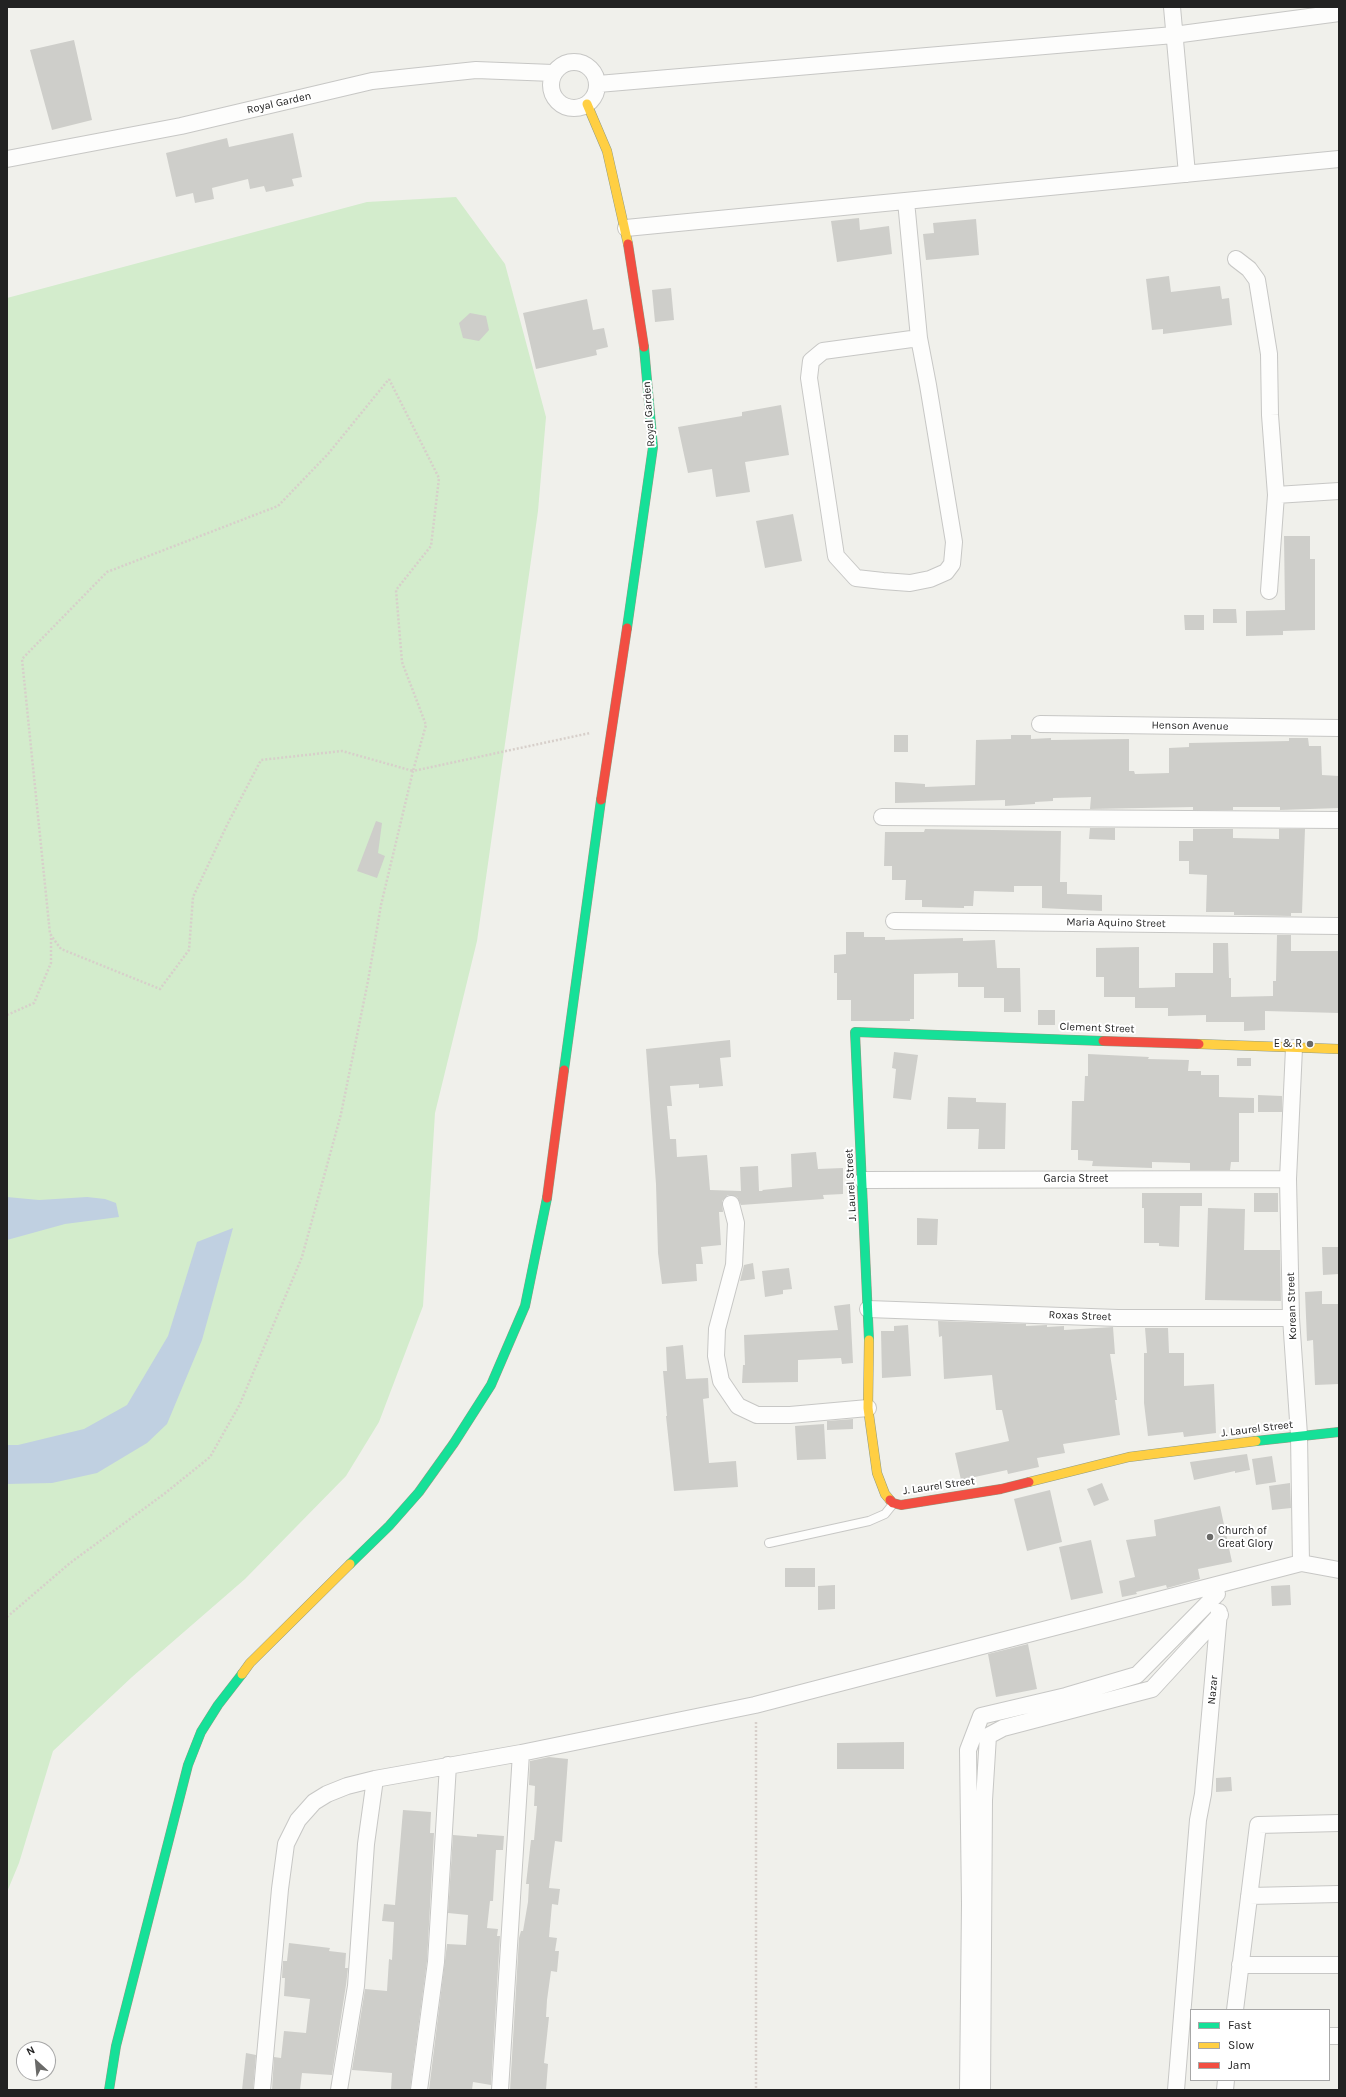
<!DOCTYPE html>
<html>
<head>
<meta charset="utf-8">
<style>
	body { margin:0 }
	#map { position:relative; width:1346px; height:2097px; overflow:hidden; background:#f0f0eb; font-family:Karla,sans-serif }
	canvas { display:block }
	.frame { position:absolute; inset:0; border:8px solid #222; pointer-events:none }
	.legend { position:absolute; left:1190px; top:2009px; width:140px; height:72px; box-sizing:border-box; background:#fff; border:1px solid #a7a7a7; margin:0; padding:5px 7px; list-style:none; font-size:12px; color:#222 }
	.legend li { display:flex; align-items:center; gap:8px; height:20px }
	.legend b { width:20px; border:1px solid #a7a7a7 }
	.north { position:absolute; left:16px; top:2041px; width:40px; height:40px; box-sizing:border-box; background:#fff; border:1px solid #a7a7a7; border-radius:50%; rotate:333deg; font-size:11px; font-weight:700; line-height:16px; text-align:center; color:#222 }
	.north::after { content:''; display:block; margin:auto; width:14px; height:18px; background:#6a6a68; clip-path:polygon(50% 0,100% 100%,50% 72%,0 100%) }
</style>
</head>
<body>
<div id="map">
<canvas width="1346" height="2097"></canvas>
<div class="frame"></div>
<ul class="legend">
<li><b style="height:5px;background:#16e098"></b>Fast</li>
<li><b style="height:5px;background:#ffcf43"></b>Slow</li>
<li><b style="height:5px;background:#f24e42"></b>Jam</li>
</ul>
<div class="north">N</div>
</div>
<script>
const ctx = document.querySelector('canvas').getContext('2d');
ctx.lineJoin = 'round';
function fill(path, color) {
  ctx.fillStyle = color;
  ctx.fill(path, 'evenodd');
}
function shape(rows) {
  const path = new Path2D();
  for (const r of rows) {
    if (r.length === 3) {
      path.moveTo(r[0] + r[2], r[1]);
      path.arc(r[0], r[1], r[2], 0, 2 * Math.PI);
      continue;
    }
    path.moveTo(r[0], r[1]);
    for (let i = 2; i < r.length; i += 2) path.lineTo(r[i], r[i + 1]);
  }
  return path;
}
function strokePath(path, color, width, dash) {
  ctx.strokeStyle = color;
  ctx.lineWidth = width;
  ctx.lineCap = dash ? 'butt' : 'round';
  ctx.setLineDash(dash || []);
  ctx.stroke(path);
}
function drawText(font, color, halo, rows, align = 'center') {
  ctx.font = font + ' Karla,sans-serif';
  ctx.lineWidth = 4;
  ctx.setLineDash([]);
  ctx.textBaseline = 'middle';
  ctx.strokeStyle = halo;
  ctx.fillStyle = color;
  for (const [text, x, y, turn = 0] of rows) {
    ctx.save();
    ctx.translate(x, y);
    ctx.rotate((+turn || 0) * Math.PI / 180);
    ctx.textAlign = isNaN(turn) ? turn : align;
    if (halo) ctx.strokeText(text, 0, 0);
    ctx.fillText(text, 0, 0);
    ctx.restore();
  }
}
fill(shape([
	[456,197,505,264,546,417,538,511,477,941,435,1113,423,1306,379,1422,346,1476,245,1579,132,1677,53,1751,19,1863,7,1892,7,298,367,202]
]), '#d3eccc');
fill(shape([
	[7,1197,39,1200,87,1197,105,1199,116,1203,119,1217,65,1224,7,1240],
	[233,1228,202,1340,167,1424,147,1443,97,1473,52,1483,7,1484,7,1445,18,1445,84,1429,127,1405,168,1336,197,1242]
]), '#c0d0e1');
fill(shape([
	[74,40,92,120,52,130,30,50],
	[293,133,302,177,292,179,294,186,266,192,264,186,250,189,248,179,212,188,214,199,195,203,193,193,176,197,166,153,227,138,229,147],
	[859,218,860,230,889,226,892,254,837,262,831,221],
	[976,219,979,255,926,260,923,234,934,233,933,223],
	[1169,276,1171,292,1220,286,1222,299,1229,298,1232,325,1163,334,1163,329,1152,330,1146,279],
	[671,288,674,320,655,322,652,290],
	[587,299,593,330,604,328,608,347,596,350,597,355,536,369,523,313],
	[470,313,486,316,489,330,479,341,463,338,459,323],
	[781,405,789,455,745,462,750,492,716,497,712,469,688,473,678,427,742,416,742,412],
	[793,514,802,561,765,568,756,521],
	[1284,536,1310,536,1310,559,1315,559,1315,630,1283,631,1283,635,1246,636,1246,611,1285,610],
	[1213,609,1236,609,1237,623,1213,623],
	[1184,615,1204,615,1204,630,1185,630],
	[894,735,908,735,908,752,894,752],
	[1011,735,1031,735,1031,739,1051,738,1051,740,1129,739,1129,771,1134,771,1135,774,1169,773,1169,748,1189,747,1189,743,1289,741,1289,738,1308,738,1309,746,1321,746,1322,775,1339,776,1339,808,1280,810,1280,807,1233,807,1233,810,1193,810,1193,807,1090,809,1091,797,1053,798,1053,801,1035,802,1035,804,1005,806,1005,800,895,803,895,782,925,784,925,787,975,785,976,740,1011,739],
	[376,821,382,823,378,853,385,856,377,878,357,871],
	[1090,828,1115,828,1115,840,1089,839],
	[925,829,1061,831,1060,882,1067,882,1067,894,1102,895,1102,911,1042,908,1042,886,1014,886,1014,892,974,891,973,906,964,906,964,908,922,907,922,900,905,900,906,880,892,880,892,866,884,866,885,832,924,832],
	[1193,829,1233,829,1233,838,1279,839,1279,829,1305,829,1302,913,1291,913,1291,916,1234,915,1234,912,1206,912,1207,875,1189,874,1189,861,1179,861,1179,841,1193,841],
	[846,932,864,932,864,937,885,937,885,940,963,938,963,941,995,940,997,968,1020,968,1021,1012,1004,1012,1004,998,984,998,984,987,958,987,958,973,914,974,914,1019,910,1019,910,1021,851,1021,851,1000,837,1000,837,973,834,973,834,955,846,954],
	[1277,935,1291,935,1291,951,1339,951,1339,1013,1265,1011,1265,1030,1244,1031,1244,1022,1206,1022,1206,1015,1168,1016,1168,1008,1135,1008,1135,997,1104,997,1104,977,1096,977,1096,948,1139,947,1139,988,1175,987,1175,973,1213,973,1213,943,1228,943,1229,978,1231,978,1231,997,1273,996,1273,981,1276,981],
	[1038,1010,1055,1010,1055,1025,1038,1025],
	[730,1040,731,1057,720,1058,723,1086,699,1088,699,1084,670,1086,672,1106,667,1106,670,1139,676,1139,677,1157,707,1155,710,1190,741,1191,740,1167,758,1166,759,1191,763,1191,762,1190,792,1187,791,1154,816,1152,818,1169,843,1168,843,1194,823,1195,824,1199,741,1205,737,1197,728,1195,722,1201,723,1212,719,1212,721,1245,701,1247,703,1264,696,1264,697,1281,662,1284,658,1253,656,1184,646,1049],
	[894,1052,918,1055,911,1100,893,1098,896,1069,892,1068],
	[1088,1054,1149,1057,1148,1059,1189,1060,1188,1071,1201,1071,1201,1075,1219,1075,1219,1097,1254,1098,1254,1113,1239,1113,1239,1162,1231,1162,1230,1170,1190,1170,1190,1163,1152,1162,1152,1168,1092,1166,1093,1161,1078,1160,1078,1150,1071,1150,1072,1101,1084,1101,1085,1076,1088,1076],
	[1237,1058,1251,1058,1251,1066,1237,1066],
	[1258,1095,1282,1096,1282,1112,1258,1112],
	[948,1097,976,1098,976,1102,1006,1103,1005,1149,978,1149,979,1129,947,1129],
	[1142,1193,1202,1193,1202,1206,1180,1206,1179,1247,1159,1246,1159,1243,1144,1243,1144,1208,1142,1208],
	[1254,1193,1278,1193,1278,1212,1254,1212],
	[1208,1208,1245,1209,1244,1250,1280,1250,1281,1301,1205,1300],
	[917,1218,938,1219,937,1245,917,1245],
	[1322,1247,1339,1247,1339,1274,1323,1275],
	[753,1263,755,1279,740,1281,744,1265],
	[789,1268,792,1289,783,1290,783,1294,765,1297,762,1271],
	[1322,1291,1322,1304,1339,1304,1339,1384,1315,1385,1313,1340,1307,1341,1305,1292],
	[850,1304,853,1363,842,1364,841,1358,798,1360,798,1382,742,1383,743,1365,745,1365,744,1335,838,1330,834,1306],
	[938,1321,1026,1324,1026,1326,1047,1325,1047,1327,1064,1326,1064,1330,1113,1327,1115,1354,1110,1354,1117,1400,1115,1400,1120,1435,1063,1444,1065,1453,1037,1458,1039,1467,1008,1474,1007,1470,961,1480,955,1453,1009,1441,1002,1410,996,1410,992,1375,944,1379,942,1336,939,1337],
	[908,1325,911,1376,882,1378,881,1331,894,1331,894,1326],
	[1145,1328,1168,1328,1169,1353,1184,1353,1184,1386,1214,1384,1216,1433,1184,1437,1183,1432,1148,1436,1144,1403,1144,1353,1147,1353],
	[683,1345,686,1379,708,1378,709,1398,703,1399,709,1463,736,1461,738,1487,674,1491,666,1416,667,1416,663,1371,667,1371,666,1347],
	[853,1419,853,1429,827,1430,827,1421],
	[824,1424,826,1459,797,1460,795,1426],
	[1247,1454,1250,1470,1235,1473,1235,1471,1194,1480,1190,1462],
	[1272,1456,1276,1482,1256,1485,1252,1459],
	[1102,1483,1109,1500,1094,1506,1087,1489],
	[1290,1483,1291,1508,1272,1510,1269,1486],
	[1050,1490,1062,1542,1027,1551,1014,1499],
	[1220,1506,1232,1562,1198,1569,1200,1579,1167,1588,1166,1585,1136,1592,1137,1594,1122,1597,1119,1581,1135,1577,1126,1540,1156,1536,1154,1520],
	[1091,1540,1103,1593,1071,1600,1059,1547],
	[785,1568,815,1568,815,1587,785,1587],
	[835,1585,835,1609,818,1610,818,1586],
	[1290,1585,1291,1605,1272,1606,1271,1586],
	[1028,1644,1037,1689,996,1697,988,1654],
	[904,1742,904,1769,837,1769,837,1743],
	[549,1757,568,1759,562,1842,555,1841,549,1888,560,1889,558,1905,552,1904,549,1937,557,1938,555,1951,559,1951,557,1972,551,1971,547,2000,546,2017,549,2017,544,2063,548,2064,546,2090,510,2090,519,1938,521,1931,523,1931,528,1902,529,1884,526,1884,531,1840,534,1840,537,1806,534,1806,535,1786,529,1785,530,1761],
	[1231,1777,1232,1791,1216,1792,1216,1778],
	[403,1810,431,1812,430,1833,434,1833,427,1961,410,2090,391,2090,392,2073,352,2070,365,1989,387,1991,389,1959,392,1960,394,1922,382,1921,384,1904,395,1905],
	[477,1834,504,1836,503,1850,496,1850,493,1901,490,1901,487,1928,498,1929,497,1936,500,1936,491,2085,473,2082,472,2090,429,2090,447,1944,466,1945,468,1915,448,1913,453,1835,477,1837],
	[289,1943,330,1948,329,1951,346,1953,345,1968,348,1968,346,1985,332,2075,302,2073,300,2090,272,2090,274,2057,281,2058,284,2031,306,2033,310,1999,284,1996,285,1978,282,1978,283,1961,287,1961],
	[246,2053,256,2055,253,2090,242,2090]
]), '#cececa');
const lane = shape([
	[769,1543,869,1521,885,1514,893,1504]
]);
const street = shape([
	[1172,7,1187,174],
	[574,85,23],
	[598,84,1174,35,1339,13],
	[7,159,181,126,372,81,476,70,553,73],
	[906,201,919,338,928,385,954,542,952,564,946,572,930,579,910,583,883,581,856,578,836,556,809,378,811,361,823,351,919,338],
	[626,228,1339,159],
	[1236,259,1249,269,1257,280,1269,354,1270,415,1276,495],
	[1269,591,1276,495,1339,491],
	[1040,724,1339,728],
	[882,817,1339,820],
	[894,921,1339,926],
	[1294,1048,1288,1179,1291,1318,1299,1435,1301,1563],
	[863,1180,1288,1179],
	[731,1204,736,1223,734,1265,717,1329,716,1356,721,1381,738,1406,757,1415,790,1415,868,1408],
	[868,1309,1118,1318,1291,1318],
	[1249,1896,1339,1894],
	[1240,1965,1339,1965],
	[1235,2010,1258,1825,1339,1823],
	[1329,2036,1339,2036],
	[262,2090,280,1889,286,1844,298,1820,314,1802,327,1794,347,1786,375,1779,521,1753,755,1705,1301,1563,1339,1570],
	[339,2090,356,1986,366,1844,375,1779],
	[419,2090,436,1962,448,1765],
	[500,2090,521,1753],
	[968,2090,970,1904,968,1750,981,1716,1066,1696,1137,1675,1217,1594],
	[982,2090,984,1800,988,1736,1003,1728,1152,1689,1220,1615],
	[1176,2090,1198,1820,1203,1794,1219,1612],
	[1225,2090,1226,2080]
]);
const fast = shape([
	[627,628,653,447,644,347],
	[564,1070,601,800],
	[869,1340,855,1032,1103,1041],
	[1256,1441,1339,1432],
	[350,1564,389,1526,419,1492,454,1443,491,1385,525,1306,547,1198],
	[109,2090,116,2046,188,1765,201,1732,218,1705,242,1674]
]);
const slow = shape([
	[587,104,607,151,628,244],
	[1199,1044,1339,1049],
	[869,1340,868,1408,877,1473,885,1494,890,1500],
	[1029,1482,1129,1457,1256,1441],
	[242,1674,250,1663,350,1564]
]);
const jam = shape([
	[628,244,644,347],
	[601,800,627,628],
	[1103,1041,1199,1044],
	[547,1198,564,1070],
	[890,1500,893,1503,901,1505,1001,1489,1029,1482]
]);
strokePath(lane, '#c7c7c5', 10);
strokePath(street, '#c7c7c5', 18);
strokePath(fast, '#919b82', 10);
strokePath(slow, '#919b82', 10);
strokePath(jam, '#919b82', 10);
strokePath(shape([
	[389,379,439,478,431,546,396,590,402,662,426,725,413,771,342,751,261,760,227,825,193,897,189,950,160,989,61,949,50,934,22,659,107,572,278,506,328,454,389,379],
	[7,1015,34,1003,51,963,51,934],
	[7,1617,70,1563,164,1494,210,1457,240,1404,302,1257,341,1114,368,981,381,905,413,771,590,733],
	[756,1722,756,2090]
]), '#d7cfca', 2.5, [2, 2]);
strokePath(lane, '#fdfdfc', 8);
strokePath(street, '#fdfdfc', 16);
strokePath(fast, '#16e098', 9);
strokePath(slow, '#ffcf43', 9);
strokePath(jam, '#f24e42', 9);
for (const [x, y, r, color] of [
	[1310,1044,4,"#6a6a68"],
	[1210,1537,4,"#6a6a68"]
]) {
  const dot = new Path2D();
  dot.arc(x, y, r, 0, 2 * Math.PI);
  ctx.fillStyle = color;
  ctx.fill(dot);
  strokePath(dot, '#fff', 1.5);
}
drawText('11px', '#222', '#fff', [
	["Royal Garden",279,103,-13],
	["Royal Garden",649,414,-94],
	["Henson Avenue",1190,726,1],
	["Maria Aquino Street",1116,923,1],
	["Clement Street",1097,1028,2],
	["Garcia Street",1076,1179],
	["J. Laurel Street",851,1185,-93],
	["Korean Street",1292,1306,-92],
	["Roxas Street",1080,1316,2],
	["J. Laurel Street",1257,1429,-7],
	["J. Laurel Street",939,1486,-8],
	["Nazar",1213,1690,-85]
]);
drawText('11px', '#222', '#fff', [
	["E & R",1302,1044],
	["Church of",1218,1531,"left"],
	["Great Glory",1218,1544,"left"]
], 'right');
</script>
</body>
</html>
